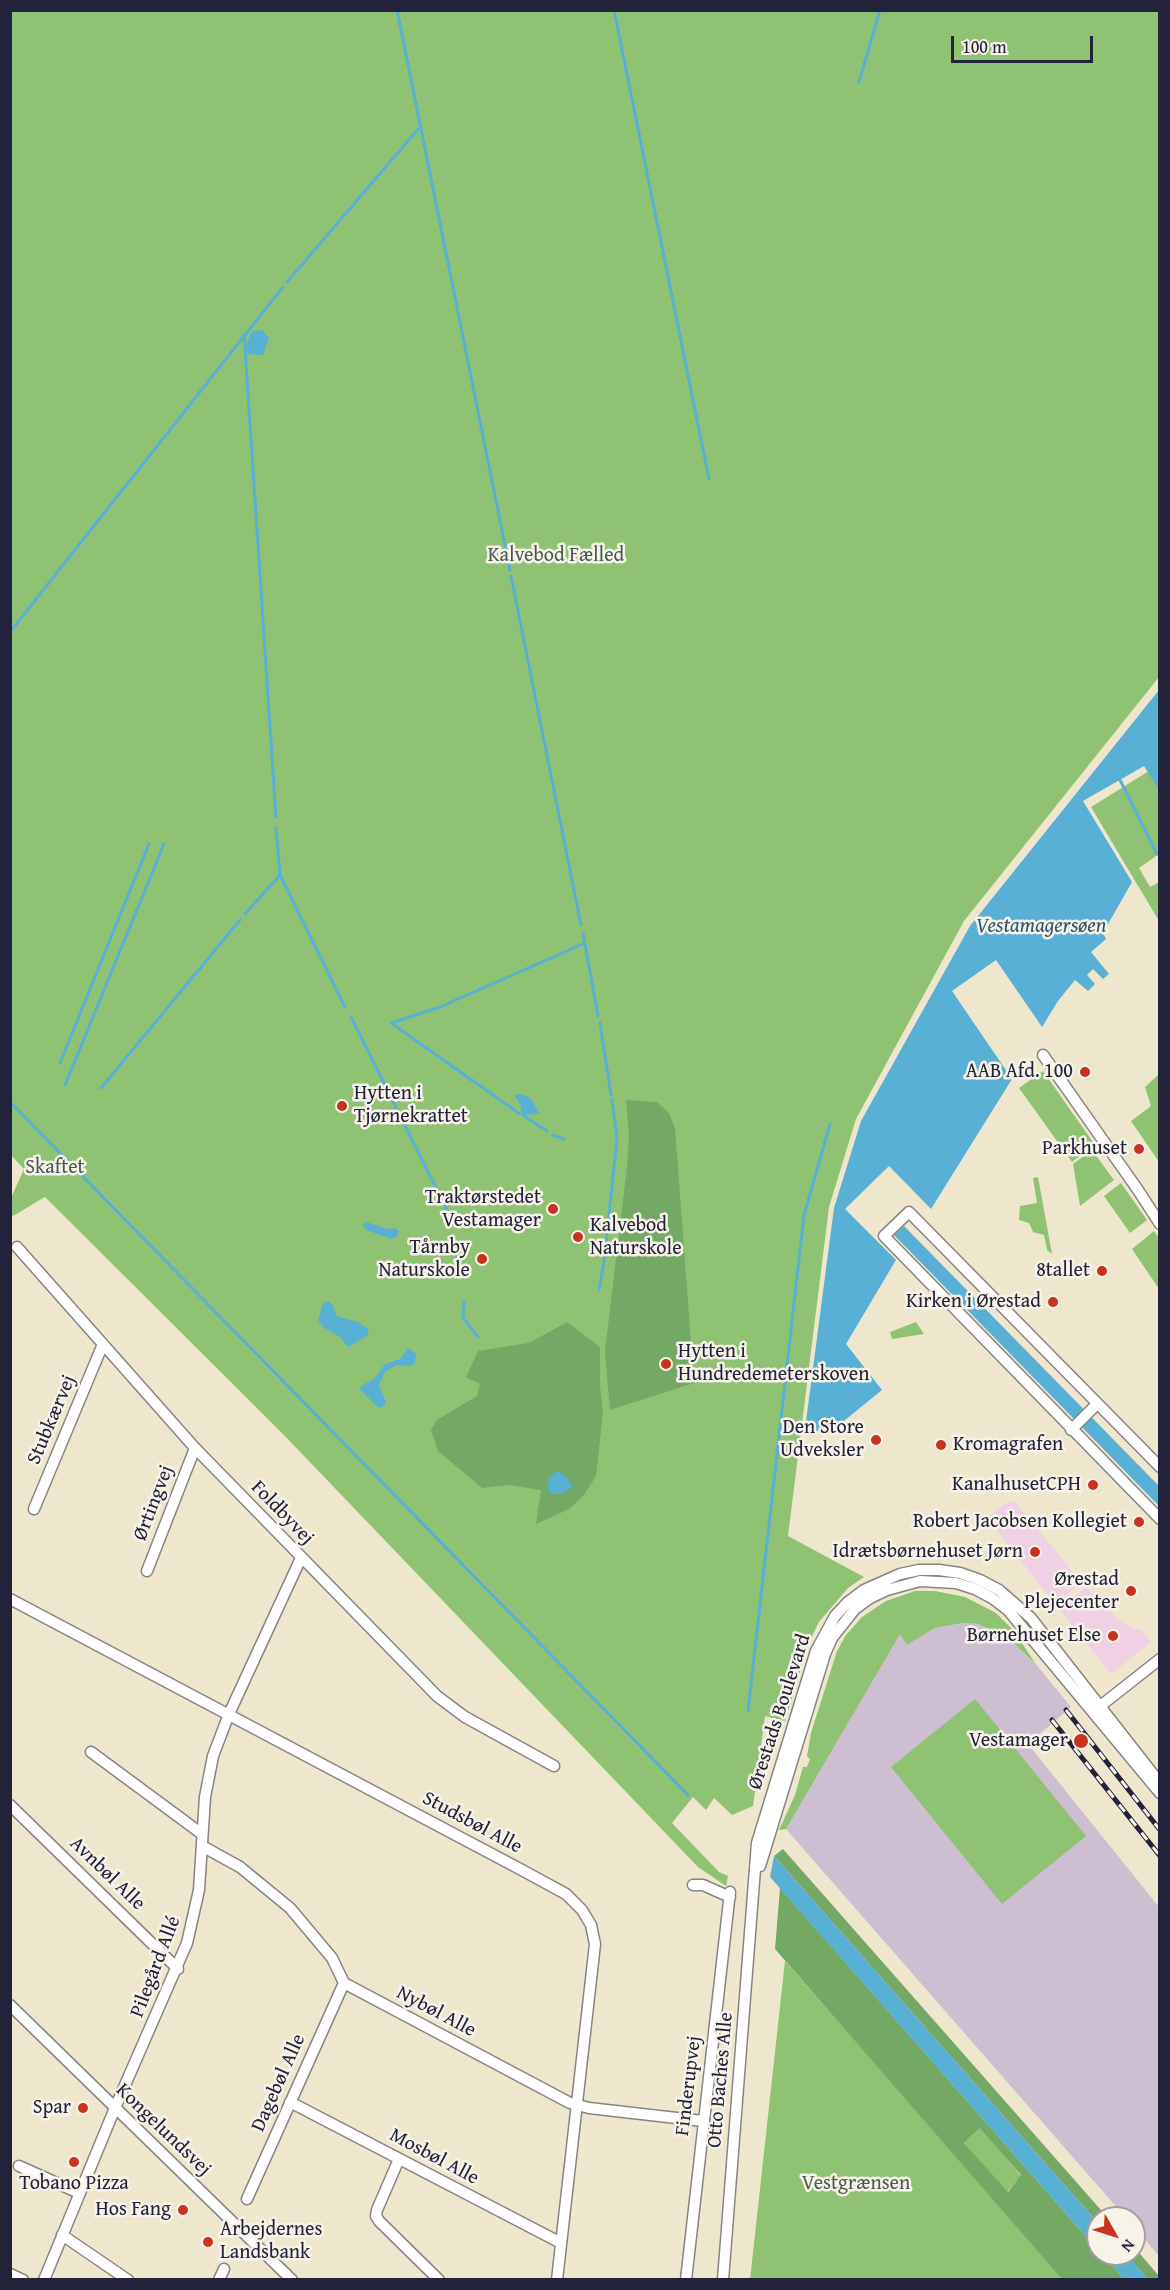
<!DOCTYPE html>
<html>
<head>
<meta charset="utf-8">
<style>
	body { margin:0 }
	#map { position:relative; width:1170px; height:2290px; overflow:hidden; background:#eee7cd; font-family:"Gentium Book Plus",serif }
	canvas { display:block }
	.frame { position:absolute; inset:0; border:12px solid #22223b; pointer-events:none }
	.north { position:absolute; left:1086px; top:2206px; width:60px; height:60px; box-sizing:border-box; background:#f7f3e8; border:2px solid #a29fa3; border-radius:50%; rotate:129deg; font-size:16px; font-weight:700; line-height:24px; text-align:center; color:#22223b }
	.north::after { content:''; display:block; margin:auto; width:21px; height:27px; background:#c8321e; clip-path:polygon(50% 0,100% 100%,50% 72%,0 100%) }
	.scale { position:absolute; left:951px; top:36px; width:142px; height:27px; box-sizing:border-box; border:3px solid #22223b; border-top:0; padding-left:8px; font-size:18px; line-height:21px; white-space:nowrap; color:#22223b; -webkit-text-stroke:4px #f7f3e8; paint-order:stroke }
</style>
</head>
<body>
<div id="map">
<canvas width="1170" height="2290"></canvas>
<div class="frame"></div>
<div class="north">N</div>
<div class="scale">100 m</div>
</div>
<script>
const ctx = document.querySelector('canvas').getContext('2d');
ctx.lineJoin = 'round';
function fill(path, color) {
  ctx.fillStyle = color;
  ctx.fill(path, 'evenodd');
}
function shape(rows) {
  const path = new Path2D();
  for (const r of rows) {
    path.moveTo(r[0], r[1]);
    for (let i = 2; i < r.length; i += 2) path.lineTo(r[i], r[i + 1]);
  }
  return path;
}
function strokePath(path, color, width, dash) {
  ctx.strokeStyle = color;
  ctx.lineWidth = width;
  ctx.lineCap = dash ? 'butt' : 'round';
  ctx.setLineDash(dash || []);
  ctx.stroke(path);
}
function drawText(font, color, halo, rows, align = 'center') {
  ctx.font = font + ' "Gentium Book Plus",serif';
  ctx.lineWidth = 5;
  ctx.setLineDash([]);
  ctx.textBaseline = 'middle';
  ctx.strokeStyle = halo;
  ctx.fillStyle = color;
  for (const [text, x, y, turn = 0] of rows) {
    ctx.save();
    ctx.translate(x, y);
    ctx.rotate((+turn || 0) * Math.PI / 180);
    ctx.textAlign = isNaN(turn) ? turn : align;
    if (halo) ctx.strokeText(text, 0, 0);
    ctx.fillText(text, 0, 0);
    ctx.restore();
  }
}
fill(shape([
	[1014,1500,1081,1582,1056,1605,987,1518,1004,1504],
	[1086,1587,1118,1619,1131,1628,1140,1629,1151,1642,1111,1674,1059,1609]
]), '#f0d0e4');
fill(shape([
	[963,1623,978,1624,1007,1637,1035,1663,1071,1707,1028,1744,1159,1907,1159,2256,1134,2227,1134,2218,1126,2218,786,1829,900,1633,907,1645,935,1628]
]), '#cebed1');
fill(shape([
	[11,11,1159,11,1159,677,964,921,856,1119,829,1207,788,1536,864,1577,848,1588,819,1622,809,1642,785,1721,765,1716,753,1806,732,1815,714,1798,706,1810,693,1797,672,1823,719,1872,728,1876,726,1886,698,1867,282,1433,45,1197,13,1216,11,1214,11,1198,24,1169,11,1155],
	[1149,771,1159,790,1159,854,1139,868,1150,887,1159,882,1159,921,1091,807],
	[1043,1071,1095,1145,1072,1162,1019,1088],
	[1159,1074,1159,1162,1131,1121,1151,1106,1145,1087],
	[1092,1150,1114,1180,1080,1206,1073,1164],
	[1038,1177,1052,1254,1047,1250,1044,1235,1033,1232,1029,1223,1019,1220,1020,1206,1037,1203,1033,1178],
	[1121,1183,1147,1220,1130,1233,1104,1196],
	[1154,1231,1159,1238,1159,1289,1132,1249],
	[916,1322,924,1334,892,1339,890,1332],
	[915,1591,935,1591,965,1597,996,1613,1014,1631,1035,1663,1007,1637,978,1624,963,1623,935,1628,907,1645,900,1634,786,1829,779,1830,795,1795,803,1767,807,1767,810,1759,807,1756,811,1733,837,1651,846,1635,862,1617,886,1601],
	[975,1699,1086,1836,1002,1904,891,1767],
	[785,1961,997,2202,1063,2279,750,2280],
	[981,2127,1021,2176,1007,2192,964,2143]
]), '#90c273');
fill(shape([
	[626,1100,657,1102,669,1113,675,1128,694,1383,610,1410,605,1351,627,1167,629,1135],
	[567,1322,600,1347,600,1386,603,1413,596,1476,583,1496,569,1509,536,1524,541,1490,509,1485,482,1488,438,1451,431,1430,437,1420,477,1396,480,1384,466,1377,478,1351,529,1343],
	[783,1849,1108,2218,1098,2218,1098,2223,774,1856],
	[780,1888,1098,2250,1098,2254,1102,2254,1124,2279,1062,2279,775,1949],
	[980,2128,1021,2175,1008,2192,964,2143],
	[1134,2247,1159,2276,1159,2279,1148,2279,1125,2254,1134,2254]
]), '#74a865');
fill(shape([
	[262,330,269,338,263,355,247,354,245,347,252,331],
	[1159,690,1159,790,1144,766,1083,801,1132,882,1103,933,1106,939,1091,952,1109,974,1103,979,1093,969,1087,975,1095,984,1088,991,1075,980,1058,1001,1042,1027,996,960,952,991,1012,1079,931,1209,889,1166,845,1209,896,1260,846,1344,882,1390,829,1433,805,1429,834,1208,861,1121,970,926],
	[518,1094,526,1096,531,1099,539,1112,539,1114,521,1115,521,1106,514,1095],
	[366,1222,388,1229,395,1228,399,1231,397,1236,392,1239,366,1230,363,1225],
	[904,1226,1159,1486,1159,1506,894,1235],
	[328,1301,333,1305,336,1316,358,1322,367,1328,369,1333,367,1336,348,1347,340,1337,323,1327,318,1320,323,1303],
	[408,1348,416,1354,415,1363,410,1366,396,1365,385,1372,379,1385,386,1402,385,1405,381,1408,376,1406,360,1389,360,1387,375,1378,385,1364,400,1359],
	[555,1472,560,1472,567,1478,573,1487,562,1494,551,1494,547,1487,548,1480],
	[774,1856,1098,2223,1098,2250,770,1877],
	[1102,2254,1125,2254,1148,2279,1124,2279]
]), '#59b0d5');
strokePath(shape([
	[397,10,510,570],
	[614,10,709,479],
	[859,82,880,10],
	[287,282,420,127],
	[244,334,276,817],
	[511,576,581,925],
	[10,632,283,287],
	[1120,780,1157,854],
	[276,828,280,875,345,1007],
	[245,914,280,875],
	[583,933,598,1016],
	[351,1017,450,1216],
	[391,1023,440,1007,585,943],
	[391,1023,520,1114],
	[600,1023,611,1095],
	[60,1063,149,844],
	[65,1085,164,844],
	[101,1088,240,920],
	[10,1102,688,1795],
	[524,1116,547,1131],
	[553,1135,564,1139],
	[606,1243,617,1139,612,1099],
	[599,1290,605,1256],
	[464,1301,463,1318,478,1337],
	[748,1711,804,1215,830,1124]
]), '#59b0d5', 3);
const minor = shape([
	[1043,1055,1138,1190,1160,1224],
	[17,1247,195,1448,437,1696,465,1717,554,1766],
	[1071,1430,1097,1404],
	[1160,1467,909,1212,884,1236,1160,1519],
	[34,1509,103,1344],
	[147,1571,195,1448],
	[10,1599,520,1869,566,1894,582,1910,591,1925,595,1944,557,2280],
	[1094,1711,1160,1659],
	[91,1752,202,1834],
	[10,1805,178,1969],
	[202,1846,240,1867,290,1908,332,1958,344,1983,570,2103,589,2108,703,2121],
	[760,1866,825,1654,832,1638,855,1609,870,1598,887,1590,920,1581,956,1583,975,1589,992,1598,1008,1610,1160,1793],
	[693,1885,703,1885,730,1897],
	[10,2005,292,2280],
	[290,2102,561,2243],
	[399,2159,377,2210,376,2216,379,2221,439,2280],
	[19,2166,79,2193],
	[247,2199,344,1983],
	[62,2235,128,2280],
	[10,2274,23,2280],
	[44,2280,115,2108,187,1943,199,1890,205,1797,213,1756,229,1714,301,1558],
	[219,2280,224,2269],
	[686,2280,730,1892],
	[723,2280,757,1843,816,1651,835,1616,848,1602,864,1590,900,1574,919,1570,939,1570,960,1573,980,1580,999,1590,1031,1618,1160,1783]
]);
strokePath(minor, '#888484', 13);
strokePath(minor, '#fff', 10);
const rail = shape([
	[1066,1710,1160,1830],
	[1052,1720,1160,1856]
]);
strokePath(rail, '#22223b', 5);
strokePath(rail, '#f7f3e8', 3, [9]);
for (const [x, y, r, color] of [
	[1085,1072,6,"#c8321e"],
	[342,1106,6,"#c8321e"],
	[1139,1149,6,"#c8321e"],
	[553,1209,6,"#c8321e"],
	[578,1237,6,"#c8321e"],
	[482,1259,6,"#c8321e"],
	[1102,1271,6,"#c8321e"],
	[1053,1302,6,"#c8321e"],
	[666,1364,6,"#c8321e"],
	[876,1440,6,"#c8321e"],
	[941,1445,6,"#c8321e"],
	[1093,1485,6,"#c8321e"],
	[1139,1522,6,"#c8321e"],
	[1035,1552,6,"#c8321e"],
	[1131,1591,6,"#c8321e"],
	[1113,1636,6,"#c8321e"],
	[1081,1741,8,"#c8321e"],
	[83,2108,6,"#c8321e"],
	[74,2162,6,"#c8321e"],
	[183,2210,6,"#c8321e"],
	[208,2242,6,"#c8321e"]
]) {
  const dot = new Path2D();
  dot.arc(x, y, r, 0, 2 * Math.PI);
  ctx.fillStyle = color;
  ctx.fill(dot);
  strokePath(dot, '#f7f3e8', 2);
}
drawText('20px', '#485a4f', '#f7f3e8', [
	["Kalvebod Fælled",556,556],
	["Skaftet",55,1168],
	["Vestgrænsen",856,2184]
]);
drawText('20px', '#22223b', '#f7f3e8', [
	["AAB Afd. 100",1073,1072],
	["Hytten i",354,1094,"left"],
	["Tjørnekrattet",354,1117,"left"],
	["Parkhuset",1127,1149],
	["Traktørstedet",541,1198],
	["Vestamager",541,1221],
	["Kalvebod",590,1226,"left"],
	["Naturskole",590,1249,"left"],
	["Tårnby",470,1248],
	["Naturskole",470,1271],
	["8tallet",1090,1271],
	["Kirken i Ørestad",1041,1302],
	["Hytten i",678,1352,"left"],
	["Hundredemeterskoven",678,1375,"left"],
	["Den Store",864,1428],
	["Udveksler",864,1451],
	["Kromagrafen",953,1445,"left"],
	["KanalhusetCPH",1081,1485],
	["Robert Jacobsen Kollegiet",1127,1522],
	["Idrætsbørnehuset Jørn",1023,1552],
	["Ørestad",1119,1580],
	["Plejecenter",1119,1603],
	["Børnehuset Else",1101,1636],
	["Vestamager",1068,1741],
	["Spar",71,2108],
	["Tobano Pizza",74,2184,"center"],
	["Hos Fang",171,2210],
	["Arbejdernes",220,2230,"left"],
	["Landsbank",220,2253,"left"]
], 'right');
drawText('20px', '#22223b', '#f7f3e8', [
	["Stubkærvej",52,1420,-67],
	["Ørtingvej",154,1503,-69],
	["Foldbyvej",282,1513,46],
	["Ørestads Boulevard",780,1712,-72],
	["Studsbøl Alle",472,1823,28],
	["Avnbøl Alle",107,1874,44],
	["Pilegård Allé",156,1967,-69],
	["Nybøl Alle",436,2012,28],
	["Otto Baches Alle",721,2080,-85],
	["Dagebøl Alle",279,2083,-66],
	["Finderupvej",689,2086,-83],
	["Kongelundsvej",163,2130,44],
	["Mosbøl Alle",434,2157,28]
]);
drawText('italic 21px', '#355471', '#f7f3e8', [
	["Vestamagersøen",1041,927]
]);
</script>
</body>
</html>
